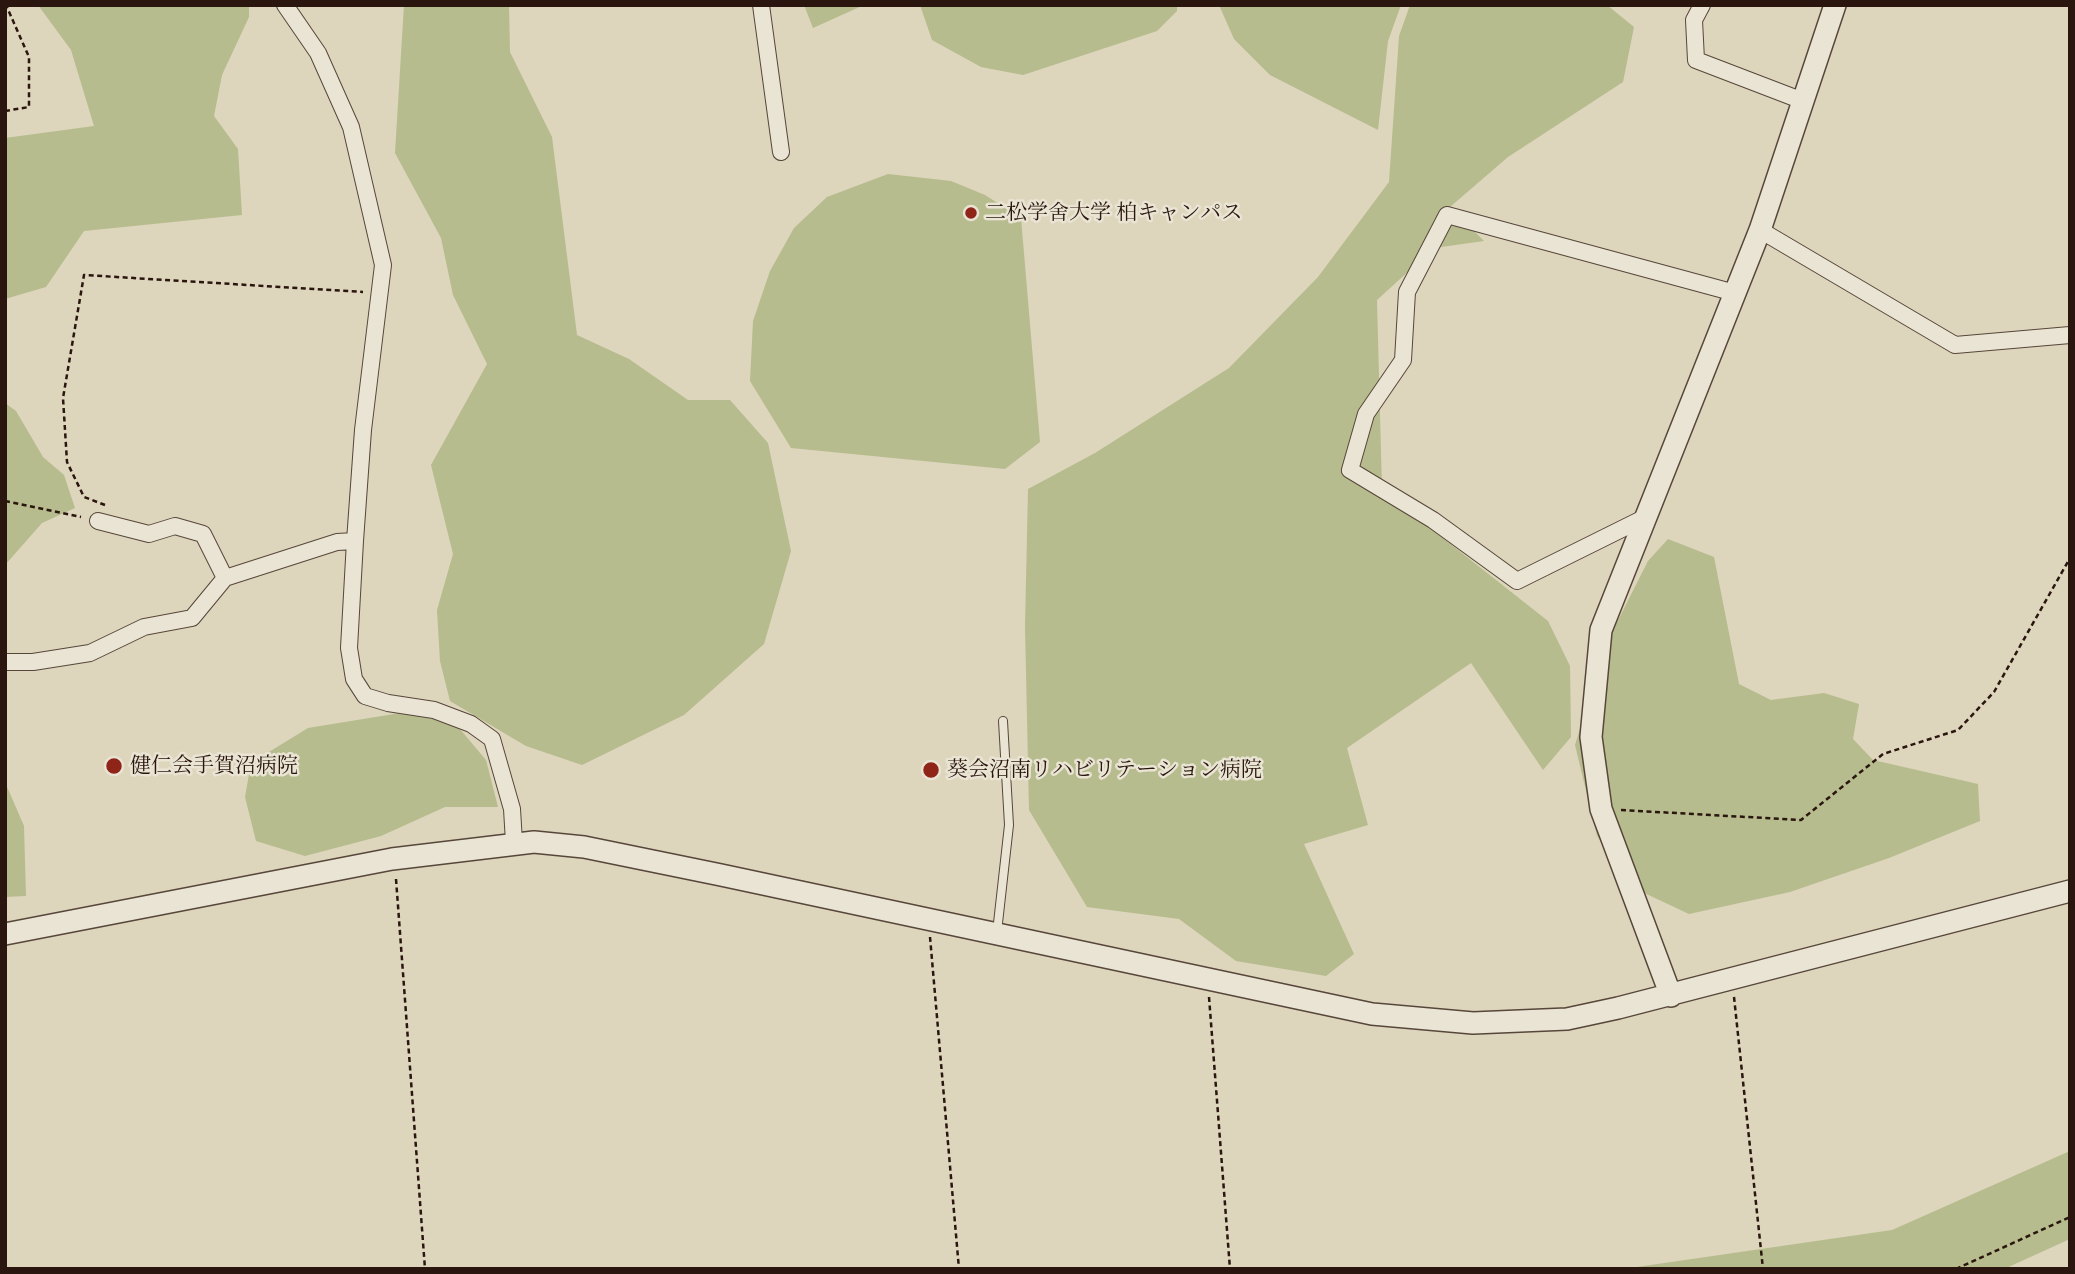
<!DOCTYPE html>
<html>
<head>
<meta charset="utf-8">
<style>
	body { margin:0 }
	#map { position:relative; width:2075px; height:1274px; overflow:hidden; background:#ddd5bc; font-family:"Libre Caslon Text",serif }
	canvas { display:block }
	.frame { position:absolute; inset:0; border:7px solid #2a160e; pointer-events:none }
</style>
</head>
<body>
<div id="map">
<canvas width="2075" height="1274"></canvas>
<div class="frame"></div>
</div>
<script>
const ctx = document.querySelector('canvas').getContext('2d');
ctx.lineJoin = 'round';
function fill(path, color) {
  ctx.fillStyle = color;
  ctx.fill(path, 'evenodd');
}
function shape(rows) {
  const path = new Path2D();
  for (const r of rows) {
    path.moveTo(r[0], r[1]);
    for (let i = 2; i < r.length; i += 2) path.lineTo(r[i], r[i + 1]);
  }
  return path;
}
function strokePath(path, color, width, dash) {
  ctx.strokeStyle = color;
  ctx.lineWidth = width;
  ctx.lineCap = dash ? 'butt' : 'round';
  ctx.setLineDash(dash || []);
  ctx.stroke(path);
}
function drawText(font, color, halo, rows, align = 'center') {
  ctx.font = font + ' "Libre Caslon Text","Noto Serif JP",serif';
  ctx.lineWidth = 5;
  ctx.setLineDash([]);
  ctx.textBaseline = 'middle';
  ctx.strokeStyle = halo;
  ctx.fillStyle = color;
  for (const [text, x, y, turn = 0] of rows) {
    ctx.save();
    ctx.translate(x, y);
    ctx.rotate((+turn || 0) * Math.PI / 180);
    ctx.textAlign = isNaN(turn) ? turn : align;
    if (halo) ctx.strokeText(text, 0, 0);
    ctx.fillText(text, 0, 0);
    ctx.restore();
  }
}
fill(shape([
	[38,5,249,5,249,17,222,75,214,116,238,149,242,215,84,231,46,287,5,299,5,138,94,126,71,50],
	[404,5,509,5,510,52,552,137,577,335,629,359,688,400,730,400,768,443,791,551,764,644,684,715,582,765,526,746,450,701,440,661,437,610,453,554,431,465,487,364,453,295,441,238,395,153],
	[804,5,864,5,813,28],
	[920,5,1177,5,1177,11,1157,31,1023,75,981,67,932,40],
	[1219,5,1401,5,1388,41,1378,130,1270,75,1234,39],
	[1410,5,1607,5,1634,27,1623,82,1508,157,1450,207,1484,241,1434,248,1377,300,1382,490,1548,621,1570,666,1571,737,1543,770,1471,663,1347,748,1368,825,1304,844,1354,954,1326,976,1236,961,1179,919,1087,907,1029,810,1025,626,1028,489,1095,453,1229,368,1318,277,1389,182,1399,36],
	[888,174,951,181,985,195,1021,218,1040,442,1005,469,791,448,750,381,753,321,770,271,794,228,827,197],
	[5,403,16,411,43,457,64,475,75,508,42,523,5,565],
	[1668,539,1714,557,1739,684,1771,700,1824,693,1859,704,1853,739,1873,760,1978,784,1980,821,1889,858,1790,892,1689,914,1640,891,1597,836,1575,745,1607,642,1648,561],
	[400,713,454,722,486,760,498,807,445,807,381,836,305,856,256,841,245,797,251,763,308,728],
	[5,782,24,826,26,896,5,897],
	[2070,1151,2070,1239,2004,1269,1623,1269,1892,1230]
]), '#b6bc8d');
const service = shape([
	[997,932,1009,825,1003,721]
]);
const minor = shape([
	[285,5,318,53,351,127,383,265,363,430,355,541,349,648,354,679,365,696,388,703,434,710,471,724,492,739,512,809,514,842],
	[761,5,781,152],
	[1702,5,1694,20,1696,60,1803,101],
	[1760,230,1955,345,2070,335],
	[1646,517,1517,581,1433,520,1350,470,1366,414,1403,360,1407,292,1447,215,1735,293],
	[98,521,149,534,175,526,203,534,225,578],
	[5,662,33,662,90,653,144,627,192,618,225,578,337,542,355,541]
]);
const tertiary = shape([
	[5,934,392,859,534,842,584,847,721,875,1372,1014,1473,1023,1567,1019,1618,1008,2070,891],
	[1671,996,1601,809,1591,737,1601,630,1760,230,1835,5]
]);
strokePath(service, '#57463a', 10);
strokePath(minor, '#57463a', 18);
strokePath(tertiary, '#57463a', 24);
strokePath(shape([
	[5,111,29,107,29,57,6,5],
	[5,501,81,517],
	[105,505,84,497,67,462,63,398,84,275,363,292],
	[1621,810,1801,820,1883,754,1958,730,1994,692,2070,558],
	[396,879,425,1269],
	[930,937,959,1269],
	[1209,997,1230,1269],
	[1734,997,1763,1269],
	[1956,1269,2070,1217]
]), '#2a160e', 2.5, [5, 3.5]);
strokePath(service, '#e9e4d3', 8);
strokePath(minor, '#e9e4d3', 16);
strokePath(tertiary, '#e9e4d3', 21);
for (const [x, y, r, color] of [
	[971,213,7,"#8f2418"],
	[114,766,9,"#8f2418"],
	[931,770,9,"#8f2418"]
]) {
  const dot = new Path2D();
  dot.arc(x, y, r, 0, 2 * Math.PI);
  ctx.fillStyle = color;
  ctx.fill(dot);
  strokePath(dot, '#e9e4d3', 2.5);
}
drawText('21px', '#2a160e', '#e9e4d3', [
	["二松学舍大学 柏キャンパス",985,213],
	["健仁会手賀沼病院",130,766],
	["葵会沼南リハビリテーション病院",947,770]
], 'left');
</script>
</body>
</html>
